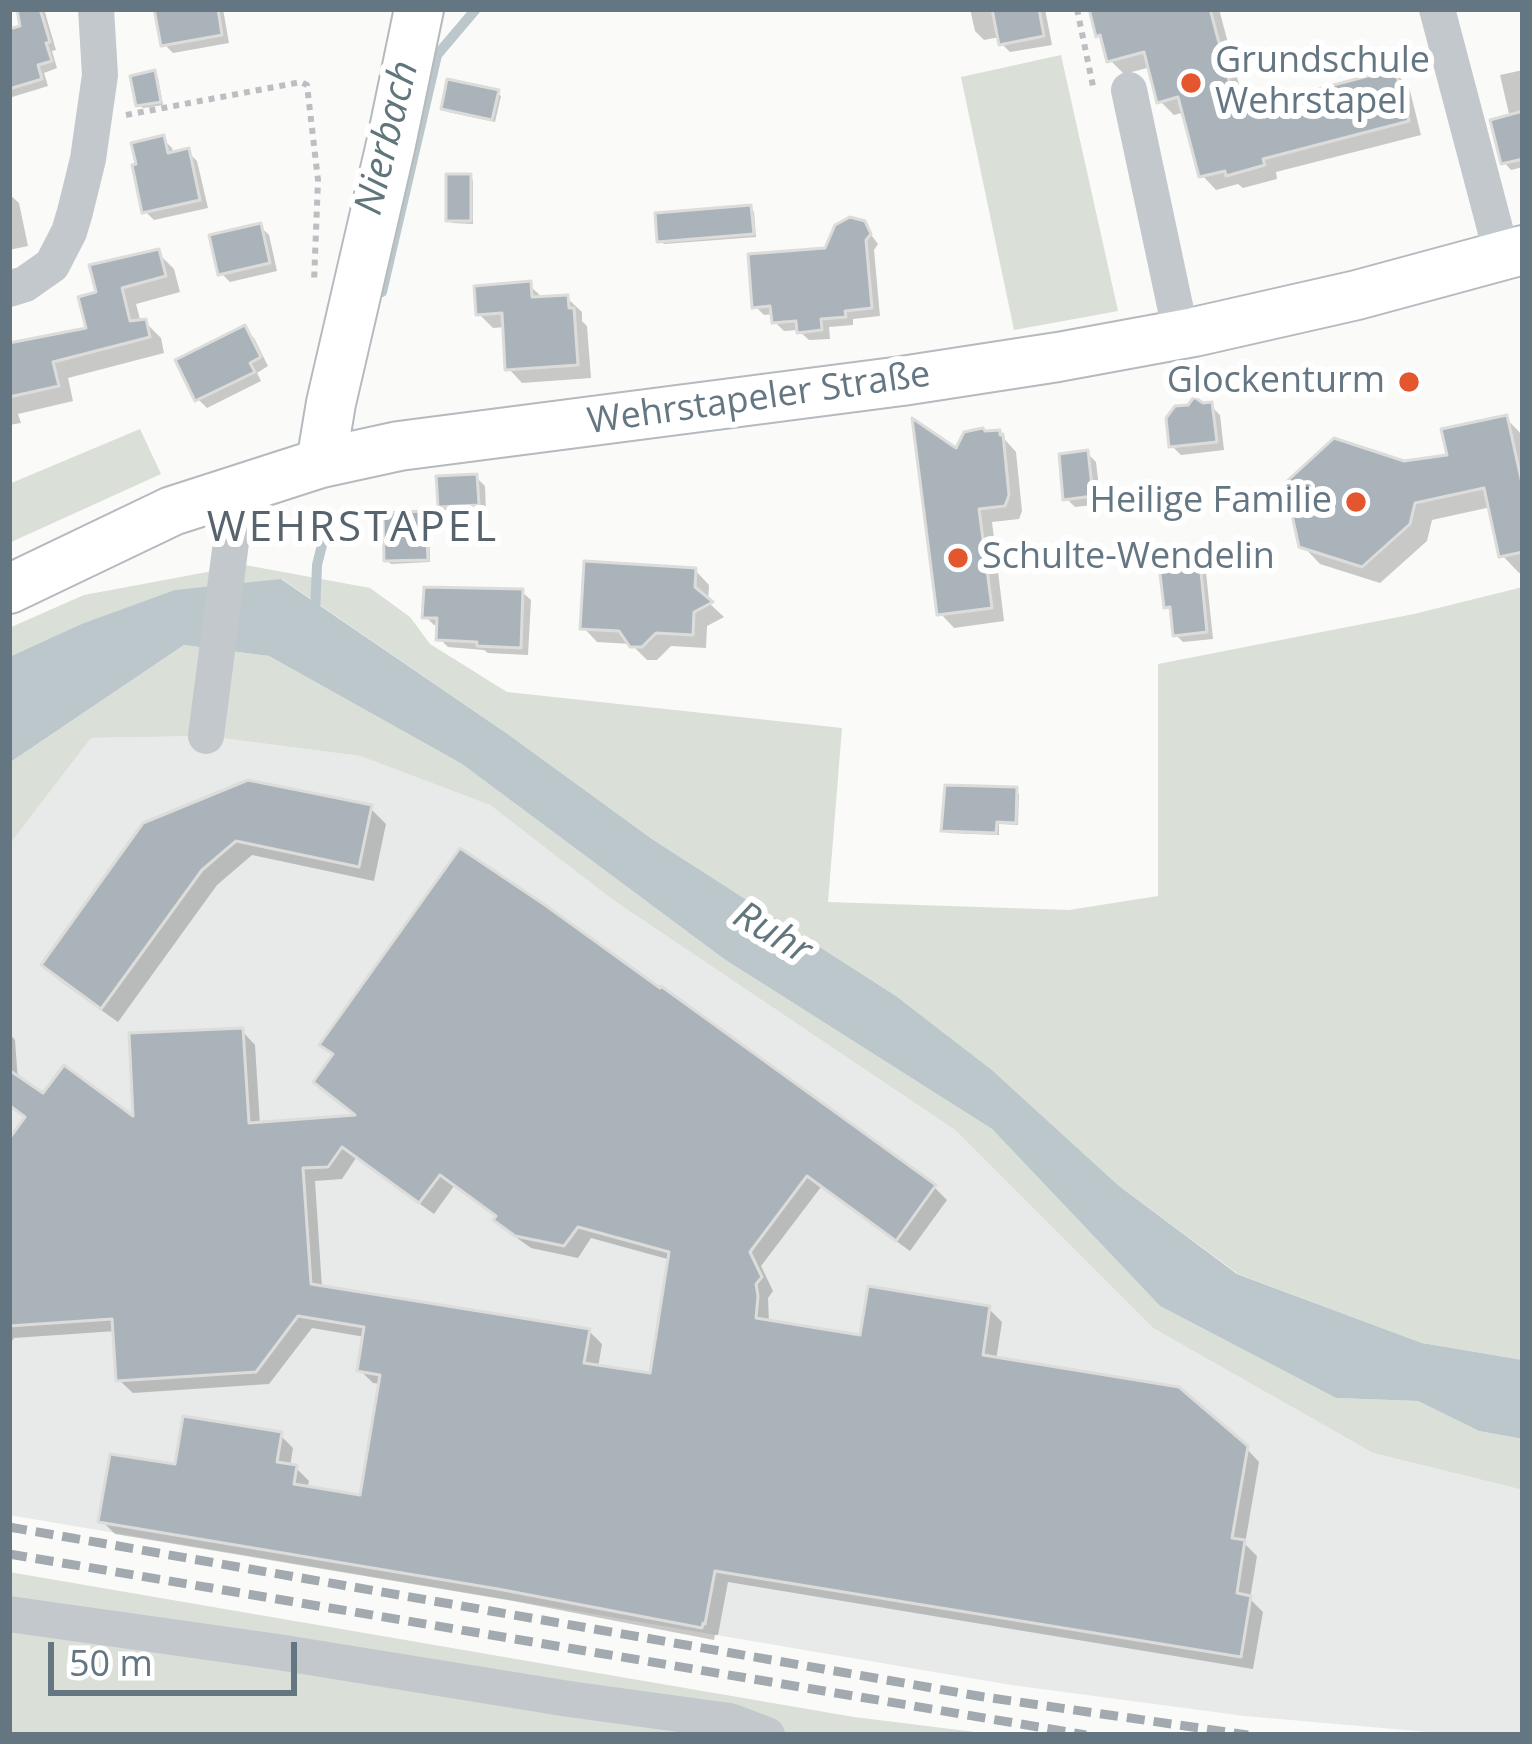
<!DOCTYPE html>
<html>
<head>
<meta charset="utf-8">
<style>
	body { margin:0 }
	#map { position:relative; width:1532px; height:1744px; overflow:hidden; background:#fafaf8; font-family:"Open Sans",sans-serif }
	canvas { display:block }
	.frame { position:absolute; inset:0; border:12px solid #657683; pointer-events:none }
	.scale { position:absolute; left:48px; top:1642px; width:249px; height:54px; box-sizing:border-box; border:6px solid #657683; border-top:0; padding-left:15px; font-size:36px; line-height:42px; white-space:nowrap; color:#657683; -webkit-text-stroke:9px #fff; paint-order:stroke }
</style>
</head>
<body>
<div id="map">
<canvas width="1532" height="1744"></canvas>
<div class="frame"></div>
<div class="scale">50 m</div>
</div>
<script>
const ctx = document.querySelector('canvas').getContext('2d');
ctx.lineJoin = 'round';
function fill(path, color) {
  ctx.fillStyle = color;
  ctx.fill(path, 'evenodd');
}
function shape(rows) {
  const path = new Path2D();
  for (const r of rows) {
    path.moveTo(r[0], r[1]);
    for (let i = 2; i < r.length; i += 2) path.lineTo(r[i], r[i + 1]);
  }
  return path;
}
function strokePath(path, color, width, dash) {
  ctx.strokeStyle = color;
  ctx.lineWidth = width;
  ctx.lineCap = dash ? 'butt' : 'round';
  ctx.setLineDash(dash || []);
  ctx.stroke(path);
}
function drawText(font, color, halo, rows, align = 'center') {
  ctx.font = font + ' "Open Sans",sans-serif';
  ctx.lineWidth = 12;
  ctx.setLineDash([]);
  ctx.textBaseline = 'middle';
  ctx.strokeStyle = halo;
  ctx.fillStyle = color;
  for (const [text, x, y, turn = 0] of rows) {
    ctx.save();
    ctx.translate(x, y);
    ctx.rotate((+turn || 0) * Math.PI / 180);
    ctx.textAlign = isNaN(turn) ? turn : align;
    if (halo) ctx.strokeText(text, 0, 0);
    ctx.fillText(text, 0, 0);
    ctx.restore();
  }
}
fill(shape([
	[206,736,360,756,490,805,613,900,955,1130,1153,1328,1373,1453,1523,1490,1523,1735,1462,1735,1245,1716,1011,1685,9,1515,9,845,91,738]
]), '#e8e9e9');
fill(shape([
	[1061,55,1118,311,1014,330,961,77],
	[140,429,161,474,9,543,9,484],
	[245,565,370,588,410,617,430,644,507,692,842,728,828,902,1069,910,1158,896,1158,664,1414,614,1523,587,1523,1360,1422,1343,1238,1274,1119,1186,992,1070,896,996,652,839,509,735,282,579,79,625,9,657,9,628,84,595],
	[184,645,269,656,462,764,724,959,992,1129,1160,1306,1336,1398,1418,1401,1479,1431,1523,1439,1523,1490,1373,1453,1153,1328,955,1130,613,900,490,805,360,756,206,736,91,738,9,845,9,763],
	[9,1572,854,1717,999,1735,789,1735,763,1719,9,1607],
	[9,1617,750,1735,9,1735]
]), '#dadfd7');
fill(shape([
	[281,579,509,735,652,839,896,996,992,1070,1119,1186,1237,1274,1422,1343,1523,1360,1523,1439,1479,1431,1418,1401,1336,1398,1160,1306,992,1129,724,959,462,764,269,656,184,645,9,763,9,657,79,625,175,590]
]), '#bbc7cb');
fill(shape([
	[20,9,44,9,56,50,52,51,57,68,44,73,48,86,9,98,9,33,23,28],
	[156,9,223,9,229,43,173,53,164,44],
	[970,9,1045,9,1052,45,1010,52,1001,43,1000,37,984,40,975,31],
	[1092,9,1219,9,1246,111,1395,73,1409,87,1421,135,1276,172,1277,179,1243,188,1238,184,1216,190,1202,175,1185,112,1174,115,1160,101,1151,67,1124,74,1110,60,1105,42,1098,35],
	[1523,70,1523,167,1511,170,1504,162,1510,118,1500,75],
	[154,74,158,77,163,105,143,108,139,105],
	[497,93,501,96,495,122,448,112,444,108],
	[163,139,172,148,174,155,188,152,197,161,208,208,154,220,145,211],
	[469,177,473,181,473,224,452,223,449,220],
	[9,194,19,203,28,246,9,250],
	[750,208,754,212,756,237,664,244,660,241],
	[863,224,878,244,874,250,880,316,853,319,853,325,829,327,830,339,809,340,798,330,784,331,775,322,774,314,764,315,755,306],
	[260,226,269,235,277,271,230,282,221,273],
	[158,253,174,269,180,292,136,304,141,323,145,322,161,338,164,353,68,378,73,401,18,414,21,423,9,425,9,346,90,331,99,294],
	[529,285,544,299,567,298,582,312,582,321,587,326,591,378,522,383,508,368,505,327,493,328,479,314],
	[245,329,254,338,268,366,257,373,261,381,207,408,198,399],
	[1211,406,1220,415,1224,450,1181,455,1172,446],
	[1506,418,1523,436,1523,572,1519,573,1502,555,1491,507,1432,520,1427,541,1380,583,1320,564,1302,545,1404,464,1450,458],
	[999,433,1016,452,1022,511,1019,519,992,522,1004,621,954,628,940,613],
	[1087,453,1096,462,1101,504,1075,507,1066,498],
	[476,477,485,486,486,513,450,515,441,506],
	[425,514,429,518,430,562,391,564,387,560],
	[1198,555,1205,563,1213,639,1183,642,1176,635,1174,614,1167,606],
	[695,570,709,585,708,602,724,617,707,626,706,648,671,646,657,660,647,660,631,644,597,642,583,627],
	[522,592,531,600,528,655,488,653,484,650,448,647,439,638,440,625,434,625,425,616],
	[1015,790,1019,794,1018,825,999,824,999,835,948,833,944,830],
	[370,808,386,824,374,881,252,855,217,885,118,1022,60,981,44,965,145,826],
	[242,1031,255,1045,260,1125,359,1117,335,1057,323,1044,934,1187,947,1200,910,1251,821,1187,761,1266,773,1291,768,1298,769,1323,862,1339,989,1309,1002,1322,996,1360,1246,1448,1259,1462,1245,1544,1257,1556,1250,1599,1263,1612,1253,1669,728,1582,718,1635,715,1635,714,1640,513,1601,115,1534,102,1521,178,1468,280,1435,293,1448,290,1467,296,1468,309,1481,307,1490,362,1499,381,1384,373,1383,360,1370,365,1337,312,1328,269,1384,133,1393,119,1380,116,1331,14,1338,9,1345,9,1144,136,1122],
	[356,1158,434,1214,454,1186,499,1218,497,1220,510,1233,531,1248,578,1258,591,1238,671,1260,652,1377,598,1368,602,1344,589,1331,322,1288,315,1181,342,1179],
	[9,1033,15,1040,18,1081,9,1091]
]), '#0003');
strokePath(shape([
	[382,292,437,55,476,9],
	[315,614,317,565,329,517]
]), '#bbc7cb', 10);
const building = shape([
	[17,9,40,9,50,42,46,43,52,61,38,65,42,79,9,89,9,29,20,26,17,9],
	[154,9,218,9,222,35,161,46,154,9],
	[992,9,1039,9,1044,36,999,45,992,9],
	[1089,9,1210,9,1237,110,1395,69,1409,121,1263,159,1265,165,1226,176,1225,171,1199,177,1178,97,1157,103,1144,52,1107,62,1100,35,1096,37,1089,9],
	[155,70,161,102,136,106,130,76,155,70],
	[447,79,499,90,492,120,441,109,447,79],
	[1523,111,1523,159,1501,164,1490,120,1523,111],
	[164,135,168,153,189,148,200,200,142,213,132,165,136,164,131,143,164,135],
	[446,174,471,174,471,221,446,221,446,174],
	[751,205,754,234,657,242,655,213,751,205],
	[850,217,865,221,871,234,866,240,872,308,845,311,846,317,821,319,822,330,797,333,796,321,772,323,770,306,752,308,748,254,825,248,835,225,850,217],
	[261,223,270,263,218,275,209,235,261,223],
	[159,249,166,276,122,288,130,321,146,319,150,337,53,362,59,386,9,397,9,343,86,328,78,297,96,292,89,265,159,249],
	[531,281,532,297,568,295,569,308,574,308,578,365,505,370,502,313,476,315,474,286,531,281],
	[245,325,261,357,250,363,255,372,195,401,175,360,245,325],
	[1194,397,1203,403,1212,402,1217,442,1169,447,1166,418,1175,406,1188,405,1194,397],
	[1507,415,1523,488,1523,552,1499,557,1484,488,1415,503,1410,524,1362,567,1299,547,1285,483,1334,438,1404,461,1447,455,1441,429,1507,415],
	[912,418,956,448,964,432,983,428,985,431,1000,430,1000,435,1003,434,1009,495,1005,506,979,509,992,608,937,615,912,418],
	[1088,450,1093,496,1063,500,1059,454,1088,450],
	[477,474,479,505,438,507,436,476,477,474],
	[426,511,428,560,384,561,383,513,426,511],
	[1199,552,1207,632,1173,636,1170,607,1164,608,1158,557,1199,552],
	[584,561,696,568,695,587,713,602,694,612,693,635,656,633,642,647,630,647,619,631,580,629,584,561],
	[424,587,523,589,521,648,477,646,477,642,436,640,437,618,422,618,424,587],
	[248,780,372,805,359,867,236,841,202,870,101,1009,41,965,143,823,248,780],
	[945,785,1017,787,1016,823,997,822,996,833,941,831,945,785],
	[460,848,545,905,660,988,661,986,936,1185,896,1241,807,1176,750,1252,762,1277,756,1284,758,1296,756,1318,860,1335,868,1286,990,1306,983,1355,1179,1387,1248,1446,1232,1538,1245,1540,1237,1593,1251,1596,1241,1657,715,1571,705,1624,703,1623,702,1628,498,1589,98,1522,110,1454,175,1464,183,1416,282,1432,277,1462,297,1465,294,1484,360,1495,380,1375,357,1371,364,1327,298,1316,256,1372,116,1381,112,1319,9,1326,9,1139,25,1117,9,1105,9,1070,43,1093,64,1065,133,1116,129,1033,243,1028,249,1123,355,1115,313,1082,333,1054,319,1045,460,848],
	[342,1147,419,1203,440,1175,496,1216,493,1220,515,1236,564,1246,578,1227,669,1252,650,1373,584,1363,590,1329,311,1284,303,1168,328,1167,342,1147]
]);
fill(building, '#aab3b9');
strokePath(building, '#dcdcda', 3);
const major = shape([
	[321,463,331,403,391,144,419,9],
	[9,589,172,511,321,463,399,446,902,381,1058,357,1194,332,1357,295,1523,250]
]);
strokePath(major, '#b5babe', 52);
strokePath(shape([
	[1077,9,1094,91],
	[126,115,301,82,307,85,318,180,314,282]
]), '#bbbfc2', 6, [6, 6]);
strokePath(shape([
	[1437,9,1502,255],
	[1129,90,1181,334],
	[9,289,25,284,52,265,69,232,75,212,88,159,100,75,96,9],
	[206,736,238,488],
	[9,1614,278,1652,569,1699,730,1721,767,1735]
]), '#c3c8cc', 36);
strokePath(major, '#fff', 48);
strokePath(shape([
	[9,1527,984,1697,1248,1735],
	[9,1554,1086,1735]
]), '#a2aab0', 9, [18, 9]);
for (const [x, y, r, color] of [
	[1191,83,12,"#e4572e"],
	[1409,382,12,"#e4572e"],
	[1356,502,12,"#e4572e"],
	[958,558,12,"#e4572e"]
]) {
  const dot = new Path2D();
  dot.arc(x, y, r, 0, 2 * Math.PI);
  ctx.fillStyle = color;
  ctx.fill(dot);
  strokePath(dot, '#fff', 4.5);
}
drawText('36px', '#657683', '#fff', [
	["Grundschule",1215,62],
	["Wehrstapel",1215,103],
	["Glockenturm",1385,382,"right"],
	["Heilige Familie",1332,502,"right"],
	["Schulte-Wendelin",982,558]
], 'left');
drawText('36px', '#657683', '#fff', [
	["Wehrstapeler Straße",759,399,-8]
]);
drawText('italic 39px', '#60757c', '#fff', [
	["Nierbach",388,138,-76],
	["Ruhr",772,934,31]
]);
ctx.letterSpacing = '3px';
drawText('42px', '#57646e', '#fff', [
	["WEHRSTAPEL",353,529]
]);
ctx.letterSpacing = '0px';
</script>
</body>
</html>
